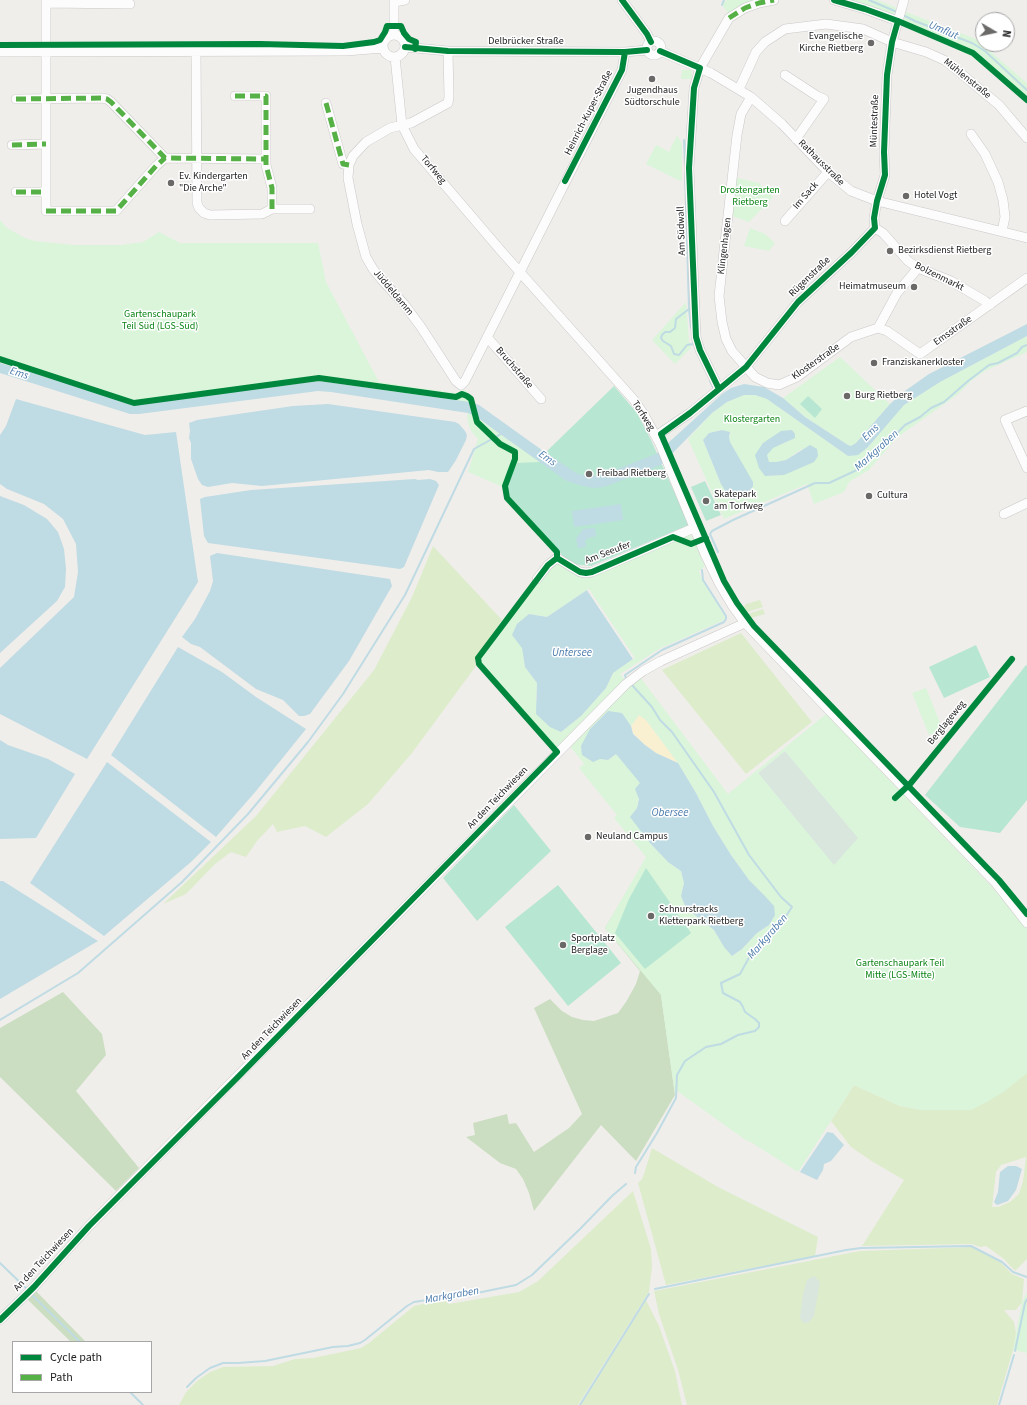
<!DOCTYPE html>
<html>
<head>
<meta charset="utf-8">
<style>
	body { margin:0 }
	#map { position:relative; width:1027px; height:1405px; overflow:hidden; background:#f0eeeb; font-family:"Source Sans 3",sans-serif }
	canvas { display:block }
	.legend { position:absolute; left:12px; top:1341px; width:140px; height:52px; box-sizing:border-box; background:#fff; border:1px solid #a7a7a7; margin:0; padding:5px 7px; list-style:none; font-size:12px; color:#222 }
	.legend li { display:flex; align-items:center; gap:8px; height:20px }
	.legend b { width:20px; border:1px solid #a7a7a7 }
	.north { position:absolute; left:975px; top:12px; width:40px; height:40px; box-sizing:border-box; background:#fff; border:1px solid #a7a7a7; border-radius:50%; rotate:99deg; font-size:11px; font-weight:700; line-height:16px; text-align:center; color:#222 }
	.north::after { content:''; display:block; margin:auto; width:14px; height:18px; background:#6a6968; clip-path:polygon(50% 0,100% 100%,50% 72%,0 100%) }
</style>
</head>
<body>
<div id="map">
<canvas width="1027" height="1405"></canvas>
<ul class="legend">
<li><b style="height:5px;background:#00873e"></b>Cycle path</li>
<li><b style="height:5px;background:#55b145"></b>Path</li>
</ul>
<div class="north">N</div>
</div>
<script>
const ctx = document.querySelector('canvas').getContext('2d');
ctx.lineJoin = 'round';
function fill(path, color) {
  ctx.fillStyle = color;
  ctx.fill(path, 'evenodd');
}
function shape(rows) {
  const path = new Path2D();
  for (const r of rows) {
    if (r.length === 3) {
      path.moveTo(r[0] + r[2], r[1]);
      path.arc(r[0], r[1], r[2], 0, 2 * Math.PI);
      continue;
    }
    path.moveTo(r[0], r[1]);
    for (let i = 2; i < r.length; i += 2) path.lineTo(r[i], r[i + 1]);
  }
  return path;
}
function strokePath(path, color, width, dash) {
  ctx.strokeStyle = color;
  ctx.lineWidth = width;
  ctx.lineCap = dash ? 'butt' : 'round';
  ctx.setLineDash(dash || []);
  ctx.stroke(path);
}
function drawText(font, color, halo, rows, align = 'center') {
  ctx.font = font + ' "Source Sans 3",sans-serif';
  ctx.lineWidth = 3;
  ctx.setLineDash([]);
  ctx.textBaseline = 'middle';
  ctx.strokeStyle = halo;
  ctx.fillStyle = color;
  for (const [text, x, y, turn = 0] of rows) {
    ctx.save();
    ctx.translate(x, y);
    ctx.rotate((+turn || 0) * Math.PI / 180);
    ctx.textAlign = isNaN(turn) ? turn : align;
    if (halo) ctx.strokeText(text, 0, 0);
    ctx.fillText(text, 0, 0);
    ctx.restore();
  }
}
fill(shape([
	[433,546,502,620,475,661,476,666,412,753,368,804,326,837,305,826,277,832,273,824,257,841,246,857,231,852,215,864,186,894,163,904,256,816,374,670,412,597],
	[760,600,763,607,747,612,744,607,746,604],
	[763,609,765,614,751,618,748,614],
	[741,633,812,722,746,774,662,670],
	[1027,1073,1027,1259,1015,1271,1004,1259,986,1246,980,1247,972,1244,862,1246,904,1180,873,1162,851,1147,831,1121,854,1085,900,1106,922,1110,971,1110],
	[1026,1157,1023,1181,1019,1194,1010,1202,998,1207,992,1207,996,1172,1001,1165],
	[652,1148,718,1187,818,1237,815,1256,666,1285,638,1183,642,1179,644,1174],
	[633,1191,651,1249,652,1267,649,1292,578,1405,179,1405,186,1392,197,1381,210,1372,223,1367,273,1366,295,1359,313,1358,361,1348,369,1343,414,1306,423,1304,446,1301,449,1304,519,1292,538,1281],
	[973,1247,1000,1262,1012,1274,1024,1279,1022,1302,1016,1310,1004,1310,1014,1322,1016,1333,1013,1350,997,1405,687,1405,678,1370,659,1314,654,1291,860,1251],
	[646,1300,659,1326,675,1371,682,1405,581,1405]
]), '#ddeccb');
fill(shape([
	[647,857,661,995,675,1095,636,1161,601,1125,534,1211,529,1193,523,1179,516,1169,500,1163,466,1137,475,1135,473,1123,507,1114,509,1124,516,1123,534,1152,569,1128,582,1114,534,1008,550,999,562,1011,572,1017,583,1020,594,1021,618,1013,626,1002,636,984,640,971,605,928],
	[63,992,102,1034,106,1055,76,1091,139,1168,116,1191,0,1077,0,1028],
	[35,1290,86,1342,71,1342,27,1299]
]), '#cbdec1');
fill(shape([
	[785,751,859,838,834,866,758,773],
	[814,1276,820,1282,814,1316,808,1323,802,1322,800,1317,803,1294,807,1280]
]), '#d9e6de');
fill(shape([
	[639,715,646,720,678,763,656,753,645,745,633,733,631,726]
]), '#f8f0d0');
fill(shape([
	[727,0,761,0,729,14,721,4],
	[842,0,877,0,895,7,896,9,894,14,891,15],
	[906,12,976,39,1027,83,1027,103,1013,90,971,56,902,24],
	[682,70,692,70,692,79,681,79],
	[677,135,682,144,682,180,680,181,646,164,656,145,669,152],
	[737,178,759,183,773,197,749,222,732,216],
	[0,220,7,228,25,238,35,241,74,245,121,245,143,242,159,232,180,243,318,243,326,282,379,382,455,393,465,390,473,398,475,404,331,382,134,404,0,363],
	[750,228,765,234,775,243,769,251,744,246],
	[686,302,689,341,691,348,675,364,652,340],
	[1027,336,1027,352,985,371,971,381,957,395,902,434,893,442,869,470,849,482,844,492,814,504,807,484,724,519,688,439,712,413,727,402,744,395,755,395,767,399,848,456,868,447,904,405,940,382],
	[722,430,731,433,729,437,730,442,753,486,750,491,744,495,731,499,720,482,703,440,709,433],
	[790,441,773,447,767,455,769,462,776,462,786,460,803,448,784,475,765,476,763,443],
	[840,357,890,404,856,443,851,446,848,445,805,417,783,398],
	[468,413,477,417,500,434,540,462,510,497,558,549,555,553,506,500,503,487,468,472,478,439,472,432,469,426,467,416],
	[690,533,705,566,699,571,702,580,725,617,724,620,659,649,620,674,625,680,559,747,555,746,480,663,480,658,550,567,557,563,579,575],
	[587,590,633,659,613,673,606,688,581,716,561,732,536,701,537,683,525,667,522,648,529,614,547,617],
	[640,677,728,794,826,714,992,887,1027,928,1027,1073,1005,1091,987,1102,971,1110,922,1110,900,1106,854,1085,798,1172,749,1141,747,1141,677,1091,675,1095,661,995,605,928,646,857,614,818,617,815,579,768,584,764,570,746,622,693],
	[622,713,631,726,639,715,646,720,678,763,696,793,713,826,731,855,749,880,764,895,769,925,757,933,742,949,733,956,724,947,714,930,686,908,681,896,684,883,681,871,668,862,650,843,631,817,637,808,641,783,616,754,608,760,600,759],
	[785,751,858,838,834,865,758,773],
	[926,688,943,730,929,735,912,693],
	[1027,1292,1027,1353,1013,1350,1022,1302]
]), '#daf5da');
fill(shape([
	[614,386,637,413,651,440,689,525,591,566,580,565,572,563,562,555,510,497,507,486,517,463,540,462,547,451],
	[808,396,822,409,815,418,800,404],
	[705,481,721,515,706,521,691,487],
	[976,645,990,677,944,698,929,667],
	[1026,665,1027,666,1027,800,1000,833,960,827,925,795],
	[514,805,551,851,477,921,443,878],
	[646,868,691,933,645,969,615,933,629,899],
	[558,885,621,963,568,1006,505,927]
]), '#b7e6d2');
fill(shape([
	[1027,324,1027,336,940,382,904,405,868,447,858,455,848,456,767,399,755,395,744,395,727,402,712,413,661,465,604,487,593,488,579,485,565,480,500,434,477,417,468,413,331,392,318,391,139,414,130,414,0,373,0,363,134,404,319,381,470,402,479,405,539,448,570,469,578,474,589,476,602,475,656,454,722,394,731,388,744,384,764,387,783,398,805,417,848,445,851,446,856,443,890,404,902,393,929,374],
	[16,399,145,435,176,432,198,582,87,759,0,714,0,668,74,597,78,572,76,544,63,519,44,504,7,489,0,484,0,435,6,426],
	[328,404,455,422,459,424,465,431,467,435,466,440,456,460,448,472,438,472,429,470,262,486,232,483,208,487,202,485,198,479,191,459,191,443,189,438,190,431,189,423,197,420,293,406],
	[722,430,730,432,729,437,730,442,753,482,753,486,750,491,734,499,730,498,721,484,703,440,709,433],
	[792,430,795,434,795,438,773,448,767,455,769,462,776,462,786,460,810,445,817,449,818,456,814,462,784,475,765,476,759,468,755,455,763,443,781,431],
	[415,479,418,480,430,479,436,481,439,485,404,567,400,569,208,543,204,536,200,499,205,497,251,490],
	[0,496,24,505,47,519,58,532,64,549,66,569,65,587,57,601,0,653],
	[621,504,623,520,574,527,572,511],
	[595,528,596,536,588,538,585,541,586,547,578,548,576,539,583,529],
	[217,553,390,579,392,586,349,661,310,714,304,716,299,716,283,700,256,689,200,647,191,644,182,637,195,619,210,591,213,581,210,556],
	[587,590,633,659,613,673,606,688,581,716,561,732,550,727,536,714,537,683,525,667,522,648,512,635,517,624,529,614,547,617],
	[178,647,222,672,256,697,306,729,256,791,216,837,111,755],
	[608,711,622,713,631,726,633,734,645,745,656,753,678,763,696,793,713,826,731,855,749,880,764,895,774,906,775,915,769,925,757,933,742,949,732,956,724,947,714,930,686,908,681,896,684,883,681,871,668,862,650,843,630,817,637,808,639,799,635,789,640,783,616,754,608,760,600,759,593,762,582,755,581,746,590,729],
	[0,740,8,745,48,759,75,774,36,838,0,839],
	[107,762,211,842,191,862,104,936,30,883],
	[0,881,3,881,98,941,0,999],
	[827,1132,833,1133,844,1145,831,1161,824,1164,823,1170,817,1180,800,1172],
	[1008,1166,1016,1166,1022,1169,1016,1190,1008,1201,997,1205,994,1202,998,1192,1000,1172]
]), '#bfdbe3');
fill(shape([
	[589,589,635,658,633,659,587,590]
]), '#f0eeeb');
strokePath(shape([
	[869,0,897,12],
	[722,5,724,0],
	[903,15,915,21,972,43,985,51,1027,90],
	[684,140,685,168],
	[685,173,689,309,691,328],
	[689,309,676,319,675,328,670,332,665,332,662,335,661,338,663,341,671,346,674,354,679,355,687,345,693,344],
	[710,381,713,387],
	[718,552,710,534,712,531,733,520,815,483,829,483,859,469,875,456,905,425,920,417,931,408,944,402,968,381,989,365,998,363,1017,353,1022,347,1027,345],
	[626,679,625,675,662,650,724,622,726,619,726,616,703,580,702,570],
	[632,685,652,707,660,720,672,732,714,792,749,855,781,897,792,907,778,928,759,949,751,954,740,974,721,983,723,993,740,1002,743,1007,745,1012,755,1019,759,1023,759,1027,755,1031,738,1035,721,1044,706,1047,685,1061,677,1075,676,1098,657,1133,636,1167,635,1173],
	[0,1020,78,973,182,882,248,814,308,742,343,694,405,595,474,449,501,434],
	[0,1263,28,1290],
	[655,1289,846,1250,861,1248,971,1246,1002,1262,1013,1272,1027,1277],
	[31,1294,80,1342],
	[1015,1351,1025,1303,1027,1299],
	[187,1387,196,1378,210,1368,223,1363,238,1363,265,1361,333,1347,348,1346,360,1343,365,1340,407,1306,414,1302,439,1298,452,1298,472,1294,516,1285,532,1275,580,1229,612,1196,626,1184],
	[130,1392,143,1405],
	[580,1405,649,1294],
	[999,1405,1014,1355]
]), '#bfdbe3', 2);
const minor = shape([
	[46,0,46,211,116,211,156,166,165,158],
	[622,0,647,34,651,42],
	[834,0,865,9,898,21],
	[394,2,405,0],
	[46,3,130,4],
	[394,35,394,0],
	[394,46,11],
	[654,48,7],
	[405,47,448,51,625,52,647,50],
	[196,51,197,203,199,208,204,213,210,215,262,214,272,209,310,209],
	[448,51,449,97,448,103,411,123,390,128,366,142,353,156,349,165,348,178,357,224,366,257,373,269,381,279,404,304,421,327,456,381,461,385,465,381,622,70,625,52],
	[660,51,711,73,751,97,782,124,828,172,851,191,877,201,1027,238],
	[0,52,346,51,383,48],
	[395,57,402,125,414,149,502,252,634,400,643,413,660,444,705,554,719,583,732,605,745,623,995,882,1027,923],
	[785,75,817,96,824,99,796,139],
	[739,89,756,52,765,42,785,29,826,24,863,29,892,42,926,52,946,61,999,105,1027,138],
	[235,96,266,96,266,165,272,188,272,209],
	[751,97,741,114,737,135,719,296,722,322,726,339,732,351,755,377,767,383,779,385,797,377,851,337,878,328,897,293,918,268],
	[16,99,102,98,107,99,111,102,165,158,266,159],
	[326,103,343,164,349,165],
	[971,134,985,154,998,182,1003,200,1005,217,1002,231],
	[12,145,46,144],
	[16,192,45,192],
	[785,221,828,172],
	[875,228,883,233,908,261,918,268,951,281,985,301,990,305],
	[878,328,887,331,920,354,1027,278],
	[487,337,541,399],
	[719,389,700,350,696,337,689,168,694,88,700,68,729,18,745,8,759,3,774,0],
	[1027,411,1005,420,1027,468],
	[656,436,690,413,746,367,798,302,852,252,875,228,874,218,877,201,885,175,884,152,887,75,892,42,904,0],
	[1004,514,1027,503],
	[537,579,548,565,557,558,580,572,586,573,592,572,694,528],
	[0,1320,34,1287,89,1226,626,684,643,671,661,661,745,623]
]);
strokePath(minor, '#c9c8c7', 10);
strokePath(minor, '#fdfcfc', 9);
strokePath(shape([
	[729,18,745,8,759,3,774,0],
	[235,96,266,96,266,165,272,188,272,209],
	[16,99,102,98,107,99,111,102,165,158,266,159],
	[326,103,343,164,349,165],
	[12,145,46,144],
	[16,192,45,192],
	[46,211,116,211,156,166,165,158]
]), '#55b145', 5, [10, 5]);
strokePath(shape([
	[622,0,647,34,651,42],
	[834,0,865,9,898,21,973,53,1027,100],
	[898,21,892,42,887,75,884,152,885,175,877,201,874,218,875,228,852,252,798,302,746,367,690,413,661,434,724,581,737,603,754,626,999,880,1027,914],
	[0,45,260,44,343,46,374,42,380,40,385,32,387,26,401,26,404,33,409,39,416,42,415,49],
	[405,47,448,51,625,52,647,50],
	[660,51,700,68,694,88,689,168,696,337,700,350,719,389],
	[565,181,622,70,625,52],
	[0,359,134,403,319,378,456,397,462,394,467,396,471,399,477,422,500,444,515,452,515,459,505,486,507,498,557,552,557,558],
	[557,558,580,572,586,573,592,572,673,537,691,544,706,538],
	[895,798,910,784,1012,659],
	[0,1320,34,1287,89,1226,236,1079,557,752,479,664,478,658,548,565,557,558]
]), '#00873e', 6);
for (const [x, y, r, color] of [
	[871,43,4,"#6a6968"],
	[652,79,4,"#6a6968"],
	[171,183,4,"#6a6968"],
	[906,196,4,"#6a6968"],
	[890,251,4,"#6a6968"],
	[914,287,4,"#6a6968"],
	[874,363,4,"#6a6968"],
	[847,396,4,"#6a6968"],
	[589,474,4,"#6a6968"],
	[869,496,4,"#6a6968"],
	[706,501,4,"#6a6968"],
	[588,837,4,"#6a6968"],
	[651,916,4,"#6a6968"],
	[563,945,4,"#6a6968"]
]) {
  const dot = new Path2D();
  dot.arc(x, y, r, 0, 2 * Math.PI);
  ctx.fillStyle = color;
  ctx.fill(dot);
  strokePath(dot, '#fff', 1.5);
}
drawText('10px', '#222', '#fff', [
	["Evangelische",863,37,"right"],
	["Kirche Rietberg",863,49,"right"],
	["Jugendhaus",652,91,"center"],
	["Südtorschule",652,103,"center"],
	["Ev. Kindergarten",179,177],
	["\"Die Arche\"",179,189],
	["Hotel Vogt",914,196],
	["Bezirksdienst Rietberg",898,251],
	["Heimatmuseum",906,287,"right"],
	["Franziskanerkloster",882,363],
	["Burg Rietberg",855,396],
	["Freibad Rietberg",597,474],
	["Skatepark",714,495],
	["am Torfweg",714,507],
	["Cultura",877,496],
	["Neuland Campus",596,837],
	["Schnurstracks",659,910],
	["Kletterpark Rietberg",659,922],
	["Sportplatz",571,939],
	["Berglage",571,951]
], 'left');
drawText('10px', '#222', '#fff', [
	["Delbrücker Straße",526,42],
	["Mühlenstraße",967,79,39],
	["Heinrich-Kuper-Straße",589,113,-63],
	["Müntestraße",875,121,-88],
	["Rathausstraße",821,163,45],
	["Torfweg",433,170,50],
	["Im Sack",806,196,-49],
	["Am Südwall",682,231,-92],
	["Klingenhagen",725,246,-83],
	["Rügenstraße",810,277,-44],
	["Bolzenmarkt",939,277,26],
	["Jüddeldamm",393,293,50],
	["Emsstraße",953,331,-35],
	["Klosterstraße",816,362,-35],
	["Bruchstraße",514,368,49],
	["Torfweg",643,416,57],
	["Am Seeufer",608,553,-21],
	["Berglageweg",947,723,-51],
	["An den Teichwiesen",498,798,-46],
	["An den Teichwiesen",272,1029,-46],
	["An den Teichwiesen",44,1260,-47]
]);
drawText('10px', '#0c8416', '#fff', [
	["Drostengarten",750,191],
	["Rietberg",750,203],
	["Gartenschaupark",160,315],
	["Teil Süd (LGS-Süd)",160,327],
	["Klostergarten",752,420],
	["Gartenschaupark Teil",900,964],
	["Mitte (LGS-Mitte)",900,976]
]);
drawText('italic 11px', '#4a7aab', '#fff', [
	["Umflut",943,31,23],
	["Ems",19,374,17],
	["Ems",871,433,-45],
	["Markgraben",877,451,-42],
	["Ems",547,459,35],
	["Untersee",572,654],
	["Obersee",670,814],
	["Markgraben",768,937,-49],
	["Markgraben",452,1296,-10]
]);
</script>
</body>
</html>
